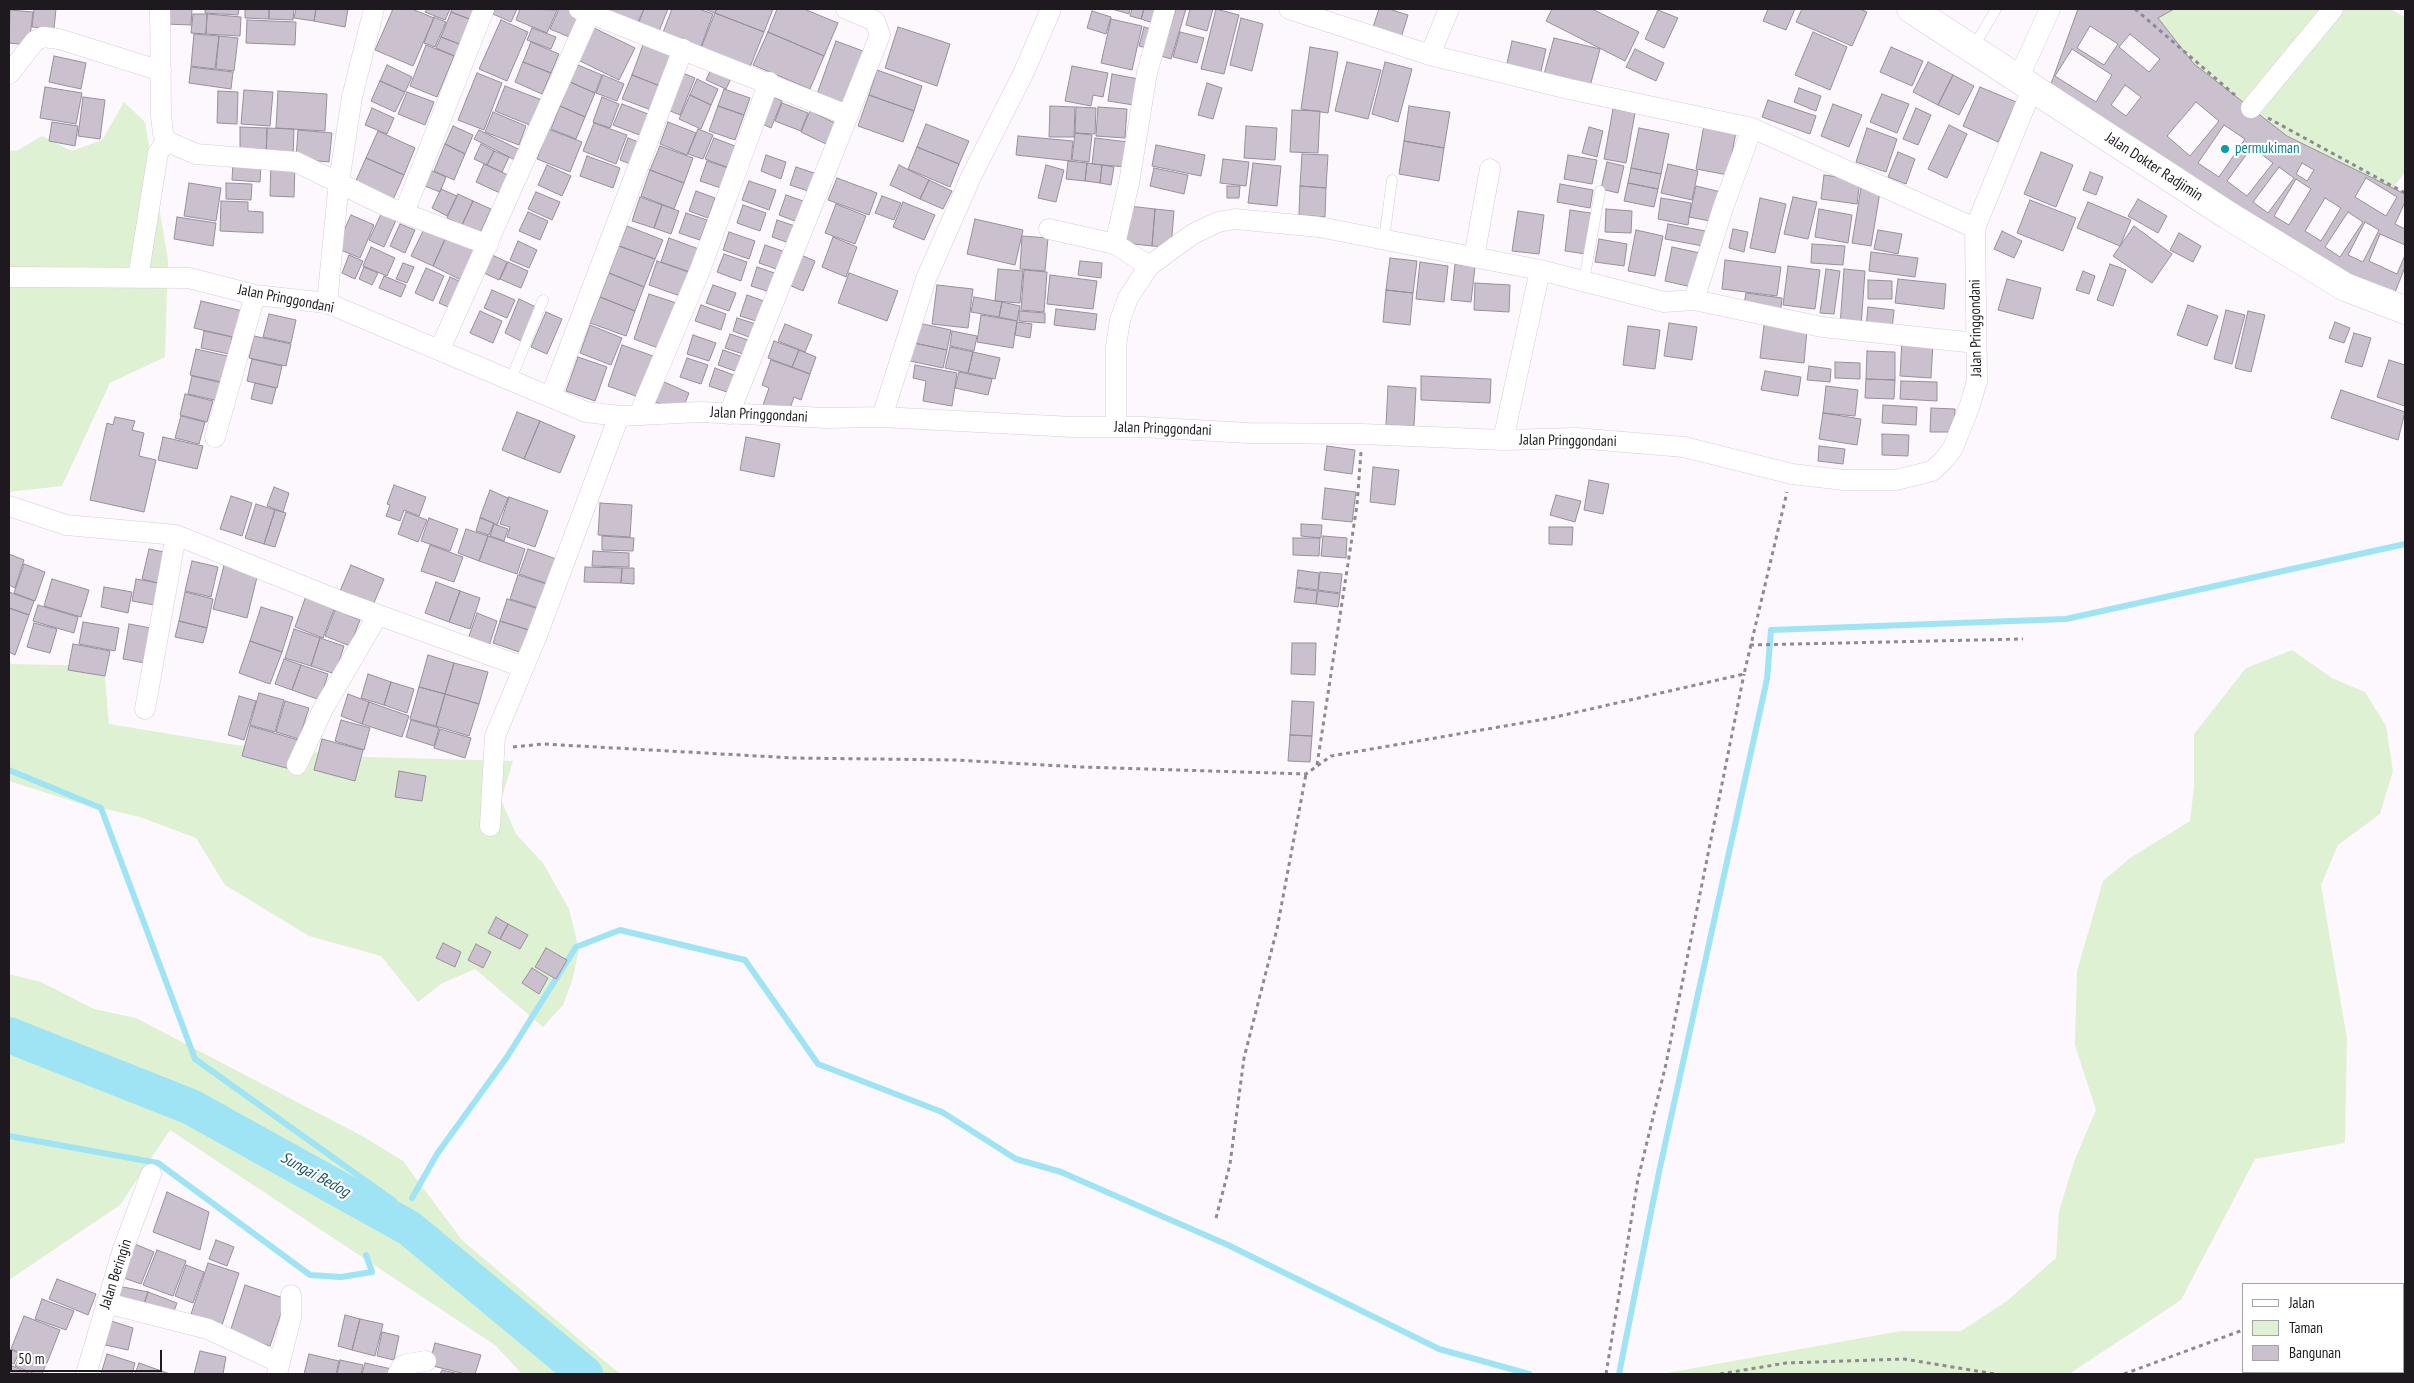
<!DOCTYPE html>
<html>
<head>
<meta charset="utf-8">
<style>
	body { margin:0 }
	#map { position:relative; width:2414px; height:1383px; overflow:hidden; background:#fcf8fe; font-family:"PT Sans Narrow",sans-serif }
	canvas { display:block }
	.frame { position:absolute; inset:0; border:10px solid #1d191e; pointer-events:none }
	.legend { position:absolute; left:2242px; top:1283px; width:162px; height:90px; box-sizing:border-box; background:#fff; border:1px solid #a5a3a5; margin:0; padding:6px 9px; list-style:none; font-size:15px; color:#1d191e }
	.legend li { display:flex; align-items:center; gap:10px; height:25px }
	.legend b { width:25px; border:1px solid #a5a3a5 }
	.scale { position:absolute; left:10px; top:1350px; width:152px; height:22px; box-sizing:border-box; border:2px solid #1d191e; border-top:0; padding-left:6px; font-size:15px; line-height:18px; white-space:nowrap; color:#1d191e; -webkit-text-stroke:4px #fff; paint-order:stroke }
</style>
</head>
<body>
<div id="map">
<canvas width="2414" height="1383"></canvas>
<div class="frame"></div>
<ul class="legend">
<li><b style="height:6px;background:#fff"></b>Jalan</li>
<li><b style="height:14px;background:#dff1d3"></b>Taman</li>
<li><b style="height:14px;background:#cbc1ce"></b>Bangunan</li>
</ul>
<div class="scale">50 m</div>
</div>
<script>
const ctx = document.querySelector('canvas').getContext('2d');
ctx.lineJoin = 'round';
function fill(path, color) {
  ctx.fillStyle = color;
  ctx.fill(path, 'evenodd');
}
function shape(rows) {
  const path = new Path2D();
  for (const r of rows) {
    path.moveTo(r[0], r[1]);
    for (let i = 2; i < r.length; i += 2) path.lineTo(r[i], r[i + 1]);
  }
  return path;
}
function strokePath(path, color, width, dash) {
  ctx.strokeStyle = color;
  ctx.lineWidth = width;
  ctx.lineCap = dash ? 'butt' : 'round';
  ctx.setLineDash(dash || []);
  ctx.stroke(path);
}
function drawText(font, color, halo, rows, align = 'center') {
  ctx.font = font + ' "PT Sans Narrow",sans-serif';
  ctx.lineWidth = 4.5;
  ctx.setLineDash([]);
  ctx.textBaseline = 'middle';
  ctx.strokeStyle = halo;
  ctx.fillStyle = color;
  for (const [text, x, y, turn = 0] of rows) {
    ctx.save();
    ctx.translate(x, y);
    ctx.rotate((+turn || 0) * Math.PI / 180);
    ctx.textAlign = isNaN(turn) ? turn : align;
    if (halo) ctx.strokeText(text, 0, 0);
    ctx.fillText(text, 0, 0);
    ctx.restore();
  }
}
fill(shape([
	[2174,9,2390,9,2405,17,2405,172,2393,188,2287,136,2194,64,2158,18],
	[124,102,145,122,168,260,165,357,110,383,62,486,9,492,9,151,18,150,42,136,72,151,102,140],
	[2292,650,2332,678,2365,692,2386,726,2393,771,2380,814,2338,845,2321,885,2347,1039,2345,1143,2255,1159,2181,1300,2069,1374,1661,1374,1901,1331,1961,1331,2007,1301,2056,1258,2059,1211,2075,1159,2096,1110,2075,1045,2077,971,2103,881,2130,858,2190,821,2194,787,2194,734,2246,668],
	[9,662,12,664,104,666,109,724,236,745,368,757,513,761,501,800,516,834,543,863,569,909,579,950,572,981,563,1005,543,1027,475,969,441,984,418,1002,381,956,309,936,225,885,196,838,140,817,75,802,9,781],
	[9,974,41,982,94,1009,136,1018,364,1137,403,1161,462,1240,620,1374,522,1374,495,1345,170,1130,120,1205,9,1280]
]), '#dff1d3');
strokePath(shape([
	[9,770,101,808,195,1059,394,1201],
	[9,1136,158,1163,310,1275,341,1277,372,1272,366,1255],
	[412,1198,437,1154,507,1057,576,947,620,930,745,960,818,1064,942,1112,1016,1159,1061,1172,1228,1245,1439,1349,1529,1374],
	[1619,1374,1659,1172,1767,679,1771,630,2066,619,2405,544]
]), '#9ee4f5', 6);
strokePath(shape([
	[9,1035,191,1107,409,1228,585,1374]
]), '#9ee4f5', 36);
const building = shape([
	[34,9,56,9,54,29,32,27,34,9],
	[166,9,192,9,191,25,165,24,166,9],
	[205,9,239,9,238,15,205,13,205,9],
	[245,9,269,9,269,19,245,18,245,9],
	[269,9,294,9,293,20,269,19,269,9],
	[296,9,316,9,314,21,294,18,296,9],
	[316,9,348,9,345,27,314,21,316,9],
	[393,9,412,9,434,18,413,66,375,50,393,9],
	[427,9,450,9,445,20,425,12,427,9],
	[452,9,477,9,472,20,451,12,452,9],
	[495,9,517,9,511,22,493,14,495,9],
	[520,9,557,10,547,33,516,20,520,9],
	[559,9,566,9,582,16,572,38,550,29,559,9],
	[608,9,644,9,637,24,607,10,608,9],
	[644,9,668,9,659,31,639,22,644,9],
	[672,9,699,9,713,14,700,49,662,35,672,9],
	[704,9,717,9,715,13,704,9],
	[717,9,773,9,764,32,715,13,717,9],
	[777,9,804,9,838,23,824,56,768,32,777,9],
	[1112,9,1130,9,1129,14,1112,9],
	[1132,9,1144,9,1141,19,1130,16,1132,9],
	[1144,9,1161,9,1156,24,1141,19,1144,9],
	[1176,9,1186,9,1171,59,1161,56,1176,9],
	[1190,9,1213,9,1207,31,1186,25,1190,9],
	[1216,9,1239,15,1224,74,1201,69,1216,9],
	[1379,9,1389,9,1408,15,1401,38,1372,30,1379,9],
	[1552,9,1592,9,1639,32,1625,61,1546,21,1552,9],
	[1768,9,1795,9,1786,30,1763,21,1768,9],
	[1802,9,1860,9,1867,12,1852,46,1796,22,1802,9],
	[2078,9,2174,9,2158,18,2194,64,2287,136,2405,194,2405,302,2354,282,2047,95,2078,9],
	[10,10,33,12,29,45,9,43,10,10],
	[1658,10,1678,18,1664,48,1645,39,1658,10],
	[1092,11,1111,17,1106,34,1087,28,1092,11],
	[451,12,472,20,462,45,441,37,451,12],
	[715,13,764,32,750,67,701,48,715,13],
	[193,14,207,14,206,34,191,33,193,14],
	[207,14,241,17,240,36,206,34,207,14],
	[434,17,446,22,435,47,424,43,434,17],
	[1241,18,1263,24,1252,71,1230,65,1241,18],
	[1111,19,1142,26,1132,70,1101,63,1111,19],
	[247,20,296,22,295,45,246,43,247,20],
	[501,20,528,32,507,81,479,69,501,20],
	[2090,26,2118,44,2104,65,2077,48,2090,26],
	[898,27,950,44,937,86,885,68,898,27],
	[1144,27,1155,30,1150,49,1139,46,1144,27],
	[532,28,556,37,551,49,527,40,532,28],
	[594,28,635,48,619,80,578,60,594,28],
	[768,32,824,56,810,89,753,65,768,32],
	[1180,32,1204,38,1197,63,1173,57,1180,32],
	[1813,32,1847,47,1830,90,1795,75,1813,32],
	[194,34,219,36,215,69,191,66,194,34],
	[2130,34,2160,59,2149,72,2119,47,2130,34],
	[219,36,238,38,234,71,216,69,219,36],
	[441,37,462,45,457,57,436,48,441,37],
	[1554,38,1600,49,1589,90,1543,78,1554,38],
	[836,41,863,51,844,106,816,97,836,41],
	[1512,41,1546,49,1540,76,1506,68,1512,41],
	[531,42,559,54,551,73,523,62,531,42],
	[644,42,673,53,660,86,632,75,644,42],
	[426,45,454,56,437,97,410,86,426,45],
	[1310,47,1338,52,1328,113,1301,109,1310,47],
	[1891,47,1923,61,1912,86,1880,72,1891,47],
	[1635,49,1664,63,1656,81,1626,67,1635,49],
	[2072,49,2112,75,2096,102,2055,76,2072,49],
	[54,56,86,63,81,89,49,82,54,56],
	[523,62,551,73,542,94,515,82,523,62],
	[1347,62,1381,70,1368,119,1335,111,1347,62],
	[1385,62,1412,69,1398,122,1372,114,1385,62],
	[1928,62,1953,75,1938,105,1913,92,1928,62],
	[387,65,412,77,405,92,380,81,387,65],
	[578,65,602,75,595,93,570,82,578,65],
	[1072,66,1108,73,1103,97,1093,95,1091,106,1065,101,1072,66],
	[191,67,233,72,231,89,189,83,191,67],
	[712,67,732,76,726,89,706,80,712,67],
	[877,70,922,86,914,111,869,95,877,70],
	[678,71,695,78,680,115,663,108,678,71],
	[477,73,502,83,484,130,458,120,477,73],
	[1112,74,1144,80,1140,106,1108,101,1112,74],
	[603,75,624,84,617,101,596,93,603,75],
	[632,75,660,86,651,110,622,99,632,75],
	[1953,75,1974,86,1959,115,1938,105,1953,75],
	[697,79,718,89,711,105,690,95,697,79],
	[380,81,405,92,395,112,371,101,380,81],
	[570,82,595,93,585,117,560,106,570,82],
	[1207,83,1222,88,1213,119,1198,115,1207,83],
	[2125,85,2141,97,2126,116,2111,105,2125,85],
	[505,86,542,100,532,126,495,111,505,86],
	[45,87,82,93,76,124,40,118,45,87],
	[1980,87,2016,102,1998,142,1963,126,1980,87],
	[1799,88,1821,96,1816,111,1794,102,1799,88],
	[724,89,750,98,744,115,718,106,724,89],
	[244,90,273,92,270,126,241,124,244,90],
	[218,91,238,92,237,124,217,123,218,91],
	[278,91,327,94,325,131,276,128,278,91],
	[407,92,434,102,425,125,398,114,407,92],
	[1882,94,1909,104,1897,133,1870,122,1882,94],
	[690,95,711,105,701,129,679,119,690,95],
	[768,95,782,101,771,128,758,122,768,95],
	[869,95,914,111,903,142,858,126,869,95],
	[83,97,105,100,100,139,78,136,83,97],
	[602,97,619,104,610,128,593,122,602,97],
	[1768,100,1816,116,1810,134,1762,117,1768,100],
	[2196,102,2219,121,2190,156,2167,136,2196,102],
	[782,103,808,113,801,131,775,121,782,103],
	[622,104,653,116,645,137,613,125,622,104],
	[1833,104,1862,115,1849,147,1821,136,1833,104],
	[560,106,585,117,576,139,551,129,560,106],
	[718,106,744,115,735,140,709,131,718,106],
	[1050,106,1075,107,1074,137,1049,137,1050,106],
	[1409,106,1450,112,1444,148,1404,141,1409,106],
	[1076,107,1096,108,1095,134,1075,133,1076,107],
	[1098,107,1127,109,1125,138,1096,136,1098,107],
	[372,108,394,118,387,134,365,125,372,108],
	[1916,108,1931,115,1918,145,1903,139,1916,108],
	[1613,109,1635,113,1626,163,1604,159,1613,109],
	[1292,110,1320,111,1318,153,1290,152,1292,110],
	[810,111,835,123,826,144,801,132,810,111],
	[493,112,526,126,519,145,485,132,493,112],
	[52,122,78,126,75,146,49,141,52,122],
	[668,122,696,133,687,155,660,144,668,122],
	[594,123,627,135,616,164,583,151,594,123],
	[926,124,969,141,959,164,917,147,926,124],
	[1704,125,1736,132,1728,175,1696,169,1704,125],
	[1949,125,1967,134,1947,178,1928,169,1949,125],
	[2224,125,2245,139,2219,177,2198,163,2224,125],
	[453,126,473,135,465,154,445,144,453,126],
	[1246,126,1277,128,1275,160,1244,158,1246,126],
	[240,127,267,128,266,157,240,156,240,127],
	[1589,127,1603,131,1597,157,1582,153,1589,127],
	[267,128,294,129,293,158,266,157,267,128],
	[1639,128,1669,134,1661,174,1631,168,1639,128],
	[1867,128,1897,139,1886,172,1856,162,1867,128],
	[548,129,582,142,570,172,537,159,548,129],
	[698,129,713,135,703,159,688,154,698,129],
	[298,130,332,133,329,162,296,159,298,130],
	[479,130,520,150,515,160,474,139,479,130],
	[378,131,415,148,404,175,366,158,378,131],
	[1075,133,1092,135,1089,162,1072,160,1075,133],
	[1018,136,1073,141,1071,161,1016,155,1018,136],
	[628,138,646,145,638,167,620,160,628,138],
	[714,138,735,146,727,167,705,159,714,138],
	[1095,138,1128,142,1126,167,1092,164,1095,138],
	[1404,141,1444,148,1439,181,1399,174,1404,141],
	[445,144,465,154,454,180,434,171,445,144],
	[481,144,494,151,487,165,474,159,481,144],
	[1156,145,1205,155,1201,176,1152,166,1156,145],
	[660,146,693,158,684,183,650,170,660,146],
	[917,147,959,164,950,187,908,169,917,147],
	[2252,147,2273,163,2247,196,2227,181,2252,147],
	[494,151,509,157,502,172,487,165,494,151],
	[1898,152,1915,159,1906,184,1888,177,1898,152],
	[2041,152,2073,165,2056,207,2024,194,2041,152],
	[1302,154,1328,155,1326,188,1300,186,1302,154],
	[766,155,786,162,781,179,761,171,766,155],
	[1568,155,1597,160,1592,184,1564,179,1568,155],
	[587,156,620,168,613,188,580,176,587,156],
	[366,158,404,175,392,202,354,185,366,158],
	[1223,159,1249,162,1246,186,1220,183,1223,159],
	[707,161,728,168,721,188,700,181,707,161],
	[1068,161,1087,163,1085,181,1066,179,1068,161],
	[233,162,261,164,260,182,232,180,233,162],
	[1607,162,1624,166,1618,193,1601,189,1607,162],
	[271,163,295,164,294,197,270,196,271,163],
	[1087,163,1102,165,1100,183,1085,181,1087,163],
	[1253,163,1281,166,1277,206,1248,203,1253,163],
	[2302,163,2314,170,2307,181,2296,174,2302,163],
	[484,164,508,175,500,193,476,182,484,164],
	[1668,164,1698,171,1692,200,1661,193,1668,164],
	[547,165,571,176,562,196,538,185,547,165],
	[899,165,929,180,920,199,890,185,899,165],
	[1046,165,1064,170,1056,202,1038,198,1046,165],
	[1102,165,1114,167,1111,185,1100,183,1102,165],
	[423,167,446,177,440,192,417,183,423,167],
	[796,167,817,174,811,192,790,185,796,167],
	[2279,167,2294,178,2268,213,2253,202,2279,167],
	[1154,168,1188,175,1184,194,1150,186,1154,168],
	[1631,168,1661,174,1658,189,1628,183,1631,168],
	[650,170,684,183,674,209,641,196,650,170],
	[2090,172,2103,177,2096,195,2083,190,2090,172],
	[1824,175,1860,180,1857,204,1821,199,1824,175],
	[837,178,877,193,869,215,828,200,837,178],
	[2366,178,2397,197,2386,216,2355,197,2366,178],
	[2296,179,2311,189,2289,225,2274,216,2296,179],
	[929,180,952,191,943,209,920,199,929,180],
	[749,181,776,190,769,210,742,200,749,181],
	[189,183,221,188,216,221,184,216,189,183],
	[226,183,252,184,251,200,226,199,226,183],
	[1628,183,1658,189,1654,207,1624,201,1628,183],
	[1560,184,1593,190,1590,208,1557,202,1560,184],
	[1227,186,1240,186,1239,198,1227,198,1227,186],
	[1300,186,1326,188,1325,217,1299,215,1300,186],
	[1696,186,1721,192,1715,222,1689,217,1696,186],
	[1861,188,1880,192,1871,246,1852,243,1861,188],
	[441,189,457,196,447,216,432,208,441,189],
	[696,191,715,198,708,218,689,211,696,191],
	[536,192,560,202,552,220,528,209,536,192],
	[458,194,473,201,462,225,447,218,458,194],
	[786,195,806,202,800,223,779,215,786,195],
	[882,196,901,203,894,220,875,213,882,196],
	[640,197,662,205,654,228,632,221,640,197],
	[1793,197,1817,202,1808,239,1784,234,1793,197],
	[1661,198,1691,203,1688,225,1658,219,1661,198],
	[1760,198,1786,204,1775,253,1750,248,1760,198],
	[2325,198,2341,208,2321,241,2305,231,2325,198],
	[2138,199,2167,216,2158,233,2128,216,2138,199],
	[2030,200,2076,218,2063,251,2017,233,2030,200],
	[221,201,248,202,248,211,263,212,263,233,220,231,221,201],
	[473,201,491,209,480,233,462,225,473,201],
	[903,202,935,215,924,240,893,227,903,202],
	[2088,202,2131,220,2120,246,2077,228,2088,202],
	[2405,202,2405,229,2395,224,2405,202],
	[836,204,866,216,855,244,825,233,836,204],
	[662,205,679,211,671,234,654,228,662,205],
	[743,205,766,213,760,231,737,223,743,205],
	[1129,206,1155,209,1152,246,1125,243,1129,206],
	[1155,209,1174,211,1171,247,1152,246,1155,209],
	[1606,209,1632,211,1631,233,1605,232,1606,209],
	[1819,209,1852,215,1848,243,1815,237,1819,209],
	[1570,210,1591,213,1586,254,1565,251,1570,210],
	[1518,211,1544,215,1539,254,1512,251,1518,211],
	[382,212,397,218,384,247,369,240,382,212],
	[528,212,548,221,540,240,519,231,528,212],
	[2348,212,2363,222,2340,257,2325,247,2348,212],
	[686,213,707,220,700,240,679,233,686,213],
	[351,215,374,225,360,258,336,248,351,215],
	[177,217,216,223,213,246,174,239,177,217],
	[975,219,1023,230,1015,265,967,254,975,219],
	[777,220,798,227,792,244,772,237,777,220],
	[2365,222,2379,230,2363,262,2348,255,2365,222],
	[400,224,415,230,405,253,390,246,400,224],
	[1668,224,1711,232,1708,247,1665,239,1668,224],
	[627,226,663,240,655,259,619,246,627,226],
	[2134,226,2172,254,2152,283,2113,256,2134,226],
	[425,227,446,237,433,266,411,256,425,227],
	[1733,229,1748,232,1744,252,1729,248,1733,229],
	[1636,230,1663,236,1655,276,1628,271,1636,230],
	[1878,230,1902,234,1898,254,1874,249,1878,230],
	[2002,231,2022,241,2014,258,1994,249,2002,231],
	[729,232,755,241,749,259,723,250,729,232],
	[2179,233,2201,246,2193,262,2170,250,2179,233],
	[2380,234,2405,245,2405,255,2397,274,2369,261,2380,234],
	[1022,236,1048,238,1045,271,1020,269,1022,236],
	[446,237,477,252,463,281,433,266,446,237],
	[833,237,857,247,846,277,822,267,833,237],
	[669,238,704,251,696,274,661,262,669,238],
	[1599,239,1627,244,1624,266,1595,262,1599,239],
	[518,241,537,250,529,268,510,260,518,241],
	[1812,244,1845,246,1843,265,1811,263,1812,244],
	[765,245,788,253,782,271,759,263,765,245],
	[619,246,655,259,644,287,609,273,619,246],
	[371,247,395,258,387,276,363,266,371,247],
	[1672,247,1700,253,1692,287,1665,281,1672,247],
	[794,252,815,261,803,291,782,282,794,252],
	[1871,252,1918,258,1915,277,1869,271,1871,252],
	[724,254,747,262,741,281,717,272,724,254],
	[349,255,363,261,355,279,342,273,349,255],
	[492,255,507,262,499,280,484,273,492,255],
	[1390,258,1417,261,1413,293,1386,290,1390,258],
	[1725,260,1781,267,1777,296,1722,289,1725,260],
	[657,261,691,273,683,297,649,285,657,261],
	[1080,261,1102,263,1101,278,1078,275,1080,261],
	[508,262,528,271,521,288,500,279,508,262],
	[1420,262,1448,266,1444,302,1416,299,1420,262],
	[403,263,414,267,407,283,396,279,403,263],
	[1455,264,1475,267,1471,302,1451,300,1455,264],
	[2110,264,2126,270,2113,306,2097,300,2110,264],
	[1788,266,1820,270,1815,309,1783,305,1788,266],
	[364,267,378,273,372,285,359,279,364,267],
	[757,267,780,275,773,293,751,286,757,267],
	[2405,267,2405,300,2394,295,2405,267],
	[426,268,444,276,433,301,415,293,426,268],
	[998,269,1023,271,1020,303,995,301,998,269],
	[1826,269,1840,271,1834,314,1820,313,1826,269],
	[1844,269,1865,271,1861,327,1840,326,1844,269],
	[1024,270,1047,272,1044,312,1021,310,1024,270],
	[2083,271,2095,276,2089,294,2076,290,2083,271],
	[609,273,644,287,635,311,600,297,609,273],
	[849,273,898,291,887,321,838,303,849,273],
	[1050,275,1097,281,1093,309,1047,304,1050,275],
	[384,276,406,285,401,297,379,288,384,276],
	[450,277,466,284,455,310,439,303,450,277],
	[1898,279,1946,284,1944,309,1895,303,1898,279],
	[2007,279,2041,288,2033,319,1998,310,2007,279],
	[1868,280,1892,281,1892,299,1868,299,1868,280],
	[1475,283,1510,285,1509,312,1474,310,1475,283],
	[713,285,736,293,729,311,706,303,713,285],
	[937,285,973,289,968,328,932,324,937,285],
	[492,290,515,300,507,318,484,308,492,290],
	[1386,290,1413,293,1410,325,1383,322,1386,290],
	[1746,293,1782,298,1780,316,1743,310,1746,293],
	[649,294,676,303,661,349,634,339,649,294],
	[747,295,769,303,762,323,740,316,747,295],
	[600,297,635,311,626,336,590,323,600,297],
	[974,297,1002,302,999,317,971,312,974,297],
	[519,299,536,307,521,341,505,333,519,299],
	[201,301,243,311,237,338,194,328,201,301],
	[1002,302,1020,306,1017,321,999,317,1002,302],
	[701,305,726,314,721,330,695,321,701,305],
	[2188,305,2218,316,2207,346,2177,335,2188,305],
	[1868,307,1894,310,1892,330,1866,327,1868,307],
	[1056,309,1097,314,1095,330,1054,325,1056,309],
	[2226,310,2245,315,2232,364,2214,359,2226,310],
	[480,311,502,321,493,343,470,333,480,311],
	[1019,311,1045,313,1045,323,1019,321,1019,311],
	[2248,311,2265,315,2251,372,2235,368,2248,311],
	[546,312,562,319,547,354,531,347,546,312],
	[269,314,296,320,291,343,263,337,269,314],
	[981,315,1017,321,1013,348,977,342,981,315],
	[737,318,759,325,754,339,733,331,737,318],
	[1017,322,1032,324,1030,338,1015,335,1017,322],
	[2335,322,2350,328,2344,343,2329,338,2335,322],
	[918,323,951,330,947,350,914,343,918,323],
	[1669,323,1697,327,1692,360,1664,356,1669,323],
	[785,324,812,335,805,352,778,341,785,324],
	[590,325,622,338,611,365,580,353,590,325],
	[1764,325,1807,330,1804,363,1760,358,1764,325],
	[1628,326,1660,330,1655,369,1623,365,1628,326],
	[204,331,232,337,229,354,201,348,204,331],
	[952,331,977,336,974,351,950,346,952,331],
	[2354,333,2371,338,2362,367,2345,362,2354,333],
	[730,334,751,341,746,355,725,348,730,334],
	[693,335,716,343,709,361,687,354,693,335],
	[254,336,291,344,286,366,249,358,254,336],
	[1902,340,1933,342,1931,378,1900,376,1902,340],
	[774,341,799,350,792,367,768,358,774,341],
	[914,343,947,350,943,368,910,361,914,343],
	[622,345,656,357,641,398,608,386,622,345],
	[950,347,973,352,968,373,945,368,950,347],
	[196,349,232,357,226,383,190,375,196,349],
	[723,350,743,357,738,372,718,365,723,350],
	[799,350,816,357,810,374,792,367,799,350],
	[1867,351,1895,352,1895,380,1866,379,1867,351],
	[973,352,1000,358,995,379,968,373,973,352],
	[578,357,607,367,595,401,566,391,578,357],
	[687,358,708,365,701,384,680,377,687,358],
	[252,359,282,366,277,388,247,381,252,359],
	[771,360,810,374,801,400,794,397,788,414,763,405,769,388,762,385,771,360],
	[2389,360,2405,365,2405,406,2377,397,2389,360],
	[1835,362,1860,363,1860,379,1835,378,1835,362],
	[915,365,957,373,952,406,923,401,926,381,913,378,915,365],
	[1809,366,1831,369,1830,382,1807,380,1809,366],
	[715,368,736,376,730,393,709,386,715,368],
	[1765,371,1801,377,1798,396,1761,390,1765,371],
	[959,372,992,379,988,395,955,388,959,372],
	[192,376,223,383,219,401,188,394,192,376],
	[1421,376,1491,379,1490,403,1421,400,1421,376],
	[1866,379,1895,380,1894,399,1865,398,1866,379],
	[662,381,689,393,681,413,653,401,662,381],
	[1901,381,1937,382,1937,401,1900,399,1901,381],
	[255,383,276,388,272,404,251,399,255,383],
	[1388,386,1416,388,1414,426,1386,425,1388,386],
	[1826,386,1858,390,1855,416,1823,413,1826,386],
	[2341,390,2405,412,2398,440,2331,418,2341,390],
	[185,394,213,401,207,422,180,415,185,394],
	[1883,405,1917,407,1916,425,1882,423,1883,405],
	[1931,408,1955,409,1954,432,1930,432,1931,408],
	[517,412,540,421,524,459,502,450,517,412],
	[1823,413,1861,419,1857,445,1819,439,1823,413],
	[181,416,205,422,199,444,175,438,181,416],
	[115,417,135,421,132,430,144,433,139,456,156,460,144,512,90,500,107,423,113,425,115,417],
	[540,421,575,436,560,473,524,459,540,421],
	[1882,434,1909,435,1908,456,1882,455,1882,434],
	[163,437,203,446,197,469,158,460,163,437],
	[746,437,780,444,774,477,740,470,746,437],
	[1327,446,1355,450,1352,474,1324,470,1327,446],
	[1819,446,1845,449,1843,464,1818,461,1819,446],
	[1373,467,1399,470,1395,505,1370,502,1373,467],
	[1589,480,1609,484,1603,514,1584,510,1589,480],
	[394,485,426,497,419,516,404,510,400,521,386,516,390,505,387,504,394,485],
	[274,487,289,493,283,512,267,506,274,487],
	[1325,488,1356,492,1352,522,1322,519,1325,488],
	[490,490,508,498,497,525,480,517,490,490],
	[1556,495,1581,501,1575,522,1550,515,1556,495],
	[231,496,252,503,242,536,220,529,231,496],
	[509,497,548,511,535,547,507,537,510,527,500,524,509,497],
	[600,503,632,505,630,537,598,535,600,503],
	[256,504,275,510,264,544,245,538,256,504],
	[275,510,286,513,275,547,264,544,275,510],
	[406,512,427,520,418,542,398,534,406,512],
	[429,518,458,529,450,551,421,541,429,518],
	[480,518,494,523,489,535,476,531,480,518],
	[494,524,508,529,504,541,490,536,494,524],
	[1301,524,1322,525,1321,538,1301,536,1301,524],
	[1549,527,1573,527,1572,545,1549,544,1549,527],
	[466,529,488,536,479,561,458,553,466,529],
	[488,536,525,549,517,574,479,561,488,536],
	[602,536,634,538,633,551,602,550,602,536],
	[1323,536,1347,538,1346,558,1321,556,1323,536],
	[1293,538,1320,538,1319,556,1293,555,1293,538],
	[430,545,463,557,454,582,421,571,430,545],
	[149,549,169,553,162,584,142,579,149,549],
	[528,549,559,560,551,585,519,574,528,549],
	[593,551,629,553,629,567,592,566,593,551],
	[9,554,24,560,15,588,9,585,9,554],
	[192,561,218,567,211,597,185,591,192,561],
	[24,564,45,572,35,601,14,593,24,564],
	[224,565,258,573,247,618,213,609,224,565],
	[351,565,384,579,373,605,340,591,351,565],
	[585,567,622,568,621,583,584,582,585,567],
	[622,568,634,568,634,584,621,583,622,568],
	[1298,570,1319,573,1318,590,1296,587,1298,570],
	[1320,572,1342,574,1340,593,1318,590,1320,572],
	[518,575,550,585,542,609,510,599,518,575],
	[52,579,89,590,81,617,44,606,52,579],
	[136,579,164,584,160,606,132,601,136,579],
	[436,582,460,591,449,622,425,613,436,582],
	[104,587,132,592,128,613,101,607,104,587],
	[1296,588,1317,591,1316,604,1294,602,1296,588],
	[460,591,480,598,470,629,449,622,460,591],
	[1318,591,1340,594,1338,607,1316,604,1318,591],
	[9,592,34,601,29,615,9,608,9,592],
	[185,592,213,599,207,628,179,621,185,592],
	[307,593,336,604,323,638,295,627,307,593],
	[507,599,539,609,532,631,500,621,507,599],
	[38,605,78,617,74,633,33,621,38,605],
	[261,607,293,617,282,652,250,641,261,607],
	[9,608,29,615,15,655,9,652,9,608],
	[335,610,360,620,350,646,325,636,335,610],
	[477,613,497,621,488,649,467,642,477,613],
	[179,621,207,628,203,643,175,637,179,621],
	[500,621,532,631,525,654,493,643,500,621],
	[83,622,119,628,115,651,79,644,83,622],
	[34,623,57,629,50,653,27,647,34,623],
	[129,624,151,628,145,663,123,659,129,624],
	[294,629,320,638,311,666,285,658,294,629],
	[320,638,344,646,335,674,311,666,320,638],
	[250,641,282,652,270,684,239,673,250,641],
	[1292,643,1316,643,1315,675,1291,674,1292,643],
	[73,644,110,651,105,676,68,670,73,644],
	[428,655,454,663,445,694,419,687,428,655],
	[284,659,301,665,292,690,275,684,284,659],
	[454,663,488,672,479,704,445,694,454,663],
	[301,665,328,674,320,700,292,690,301,665],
	[368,674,391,682,384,705,361,698,368,674],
	[391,682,414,689,407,713,384,705,391,682],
	[419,687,445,694,436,726,410,719,419,687],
	[259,693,284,700,275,732,250,725,259,693],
	[348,694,369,702,362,724,341,716,348,694],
	[445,694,479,704,469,736,436,726,445,694],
	[239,696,256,701,244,740,228,735,239,696],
	[285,701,309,708,299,739,276,732,285,701],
	[1292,701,1314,702,1312,736,1290,735,1292,701],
	[369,702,409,716,402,737,362,724,369,702],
	[341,720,370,728,364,750,335,741,341,720],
	[411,720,439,728,434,746,406,737,411,720],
	[250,726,298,740,290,769,242,756,250,726],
	[440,729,471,738,465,758,434,748,440,729],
	[1290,735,1312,736,1310,762,1288,761,1290,735],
	[322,739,363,750,355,781,314,770,322,739],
	[399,771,426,776,422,801,395,797,399,771],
	[496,917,508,924,500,939,488,933,496,917],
	[508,924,528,935,520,949,500,939,508,924],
	[443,943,461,952,455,967,436,958,443,943],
	[476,944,491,952,483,968,468,960,476,944],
	[546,948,567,960,556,979,535,967,546,948],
	[532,968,548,978,539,994,522,983,532,968],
	[167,1192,209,1212,200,1250,153,1232,167,1192],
	[216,1240,234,1247,227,1266,209,1259,216,1240],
	[130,1242,154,1252,141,1284,118,1276,130,1242],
	[157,1250,186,1261,173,1296,143,1285,157,1250],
	[208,1263,239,1273,222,1325,191,1314,208,1263],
	[186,1265,204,1272,193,1303,175,1296,186,1265],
	[57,1279,96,1294,88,1315,49,1299,57,1279],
	[245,1285,286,1299,270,1346,230,1332,245,1285],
	[118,1286,148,1292,143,1308,113,1302,118,1286],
	[148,1292,177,1303,171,1319,142,1309,148,1292],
	[42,1299,74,1311,66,1330,35,1319,42,1299],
	[345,1315,360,1319,352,1350,338,1346,345,1315],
	[24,1316,60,1330,47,1363,11,1349,24,1316],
	[360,1319,383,1324,375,1356,352,1350,360,1319],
	[108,1320,133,1328,128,1350,101,1344,108,1320],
	[382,1332,399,1336,394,1360,377,1356,382,1332],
	[435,1343,481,1355,475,1374,465,1374,429,1365,435,1343],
	[9,1349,19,1353,14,1364,9,1362,9,1349],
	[200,1351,226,1357,223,1374,194,1374,200,1351],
	[21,1354,46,1364,42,1374,35,1374,15,1366,21,1354],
	[107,1354,135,1363,132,1374,101,1374,107,1354],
	[309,1354,339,1361,336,1374,304,1374,309,1354],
	[340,1360,363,1365,361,1374,337,1374,340,1360],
	[139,1363,170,1374,135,1374,139,1363],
	[365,1363,396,1370,395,1374,362,1374,365,1363],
	[12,1366,31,1374,9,1374,12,1366],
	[442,1370,459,1374,440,1374,442,1370]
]);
fill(building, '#cbc1ce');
strokePath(building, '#988f9c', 1);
const lane = shape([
	[1973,48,1996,9],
	[1384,239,1392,180],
	[1584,281,1600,191],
	[511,379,543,300]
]);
const street = shape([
	[160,9,161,116,163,133,166,141,196,154,296,162,388,207,488,245],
	[579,9,847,115],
	[1289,9,1430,55,1569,89,1752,128,1975,228],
	[1430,55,1449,9],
	[9,74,35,41,43,37,59,39,161,71],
	[2018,79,2050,9],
	[2251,108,2333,9],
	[404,213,484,9],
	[1049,229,1115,244,1149,266],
	[1115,244,1129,183,1147,73,1165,9],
	[1474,257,1490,169],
	[9,277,189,278,255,295,327,303,586,412,619,416,700,412,827,418,882,417,1073,427,1142,427,1248,433,1362,434,1503,440,1576,438,1684,447,1792,474,1844,480,1896,480,1932,471,1944,460,1953,448,1970,405,1977,381,1975,228,2032,89],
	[138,278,158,153,166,141],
	[1694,300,1822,327,1976,343],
	[327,303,339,182,352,97,374,9],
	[440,349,592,9],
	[551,396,683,49],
	[729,414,880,35,875,21,846,9],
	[639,415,700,270,769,82],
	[882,417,926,279,971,177,1024,72,1051,9],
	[1116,427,1116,346,1120,320,1128,298,1149,266,1193,234,1218,222,1235,219,1319,227,1540,270,1664,302,1694,300,1723,208,1752,128],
	[215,437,255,295],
	[1503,440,1540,270],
	[9,506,66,525,176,535,345,603,523,667],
	[145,709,176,535],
	[297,765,323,709,378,615],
	[490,826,495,736,536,638,619,416],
	[106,1303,208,1329,280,1363],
	[86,1374,123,1249,151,1174],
	[277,1374,291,1317,291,1295],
	[398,1374,402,1366,407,1364,426,1361]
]);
const secondary = shape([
	[1911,9,2229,216,2345,287,2405,310]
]);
strokePath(lane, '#d6cbd9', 11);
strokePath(street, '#d6cbd9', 21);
strokePath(secondary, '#d6cbd9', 29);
strokePath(shape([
	[2135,9,2236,96],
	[2268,118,2405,193],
	[1750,645,2023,639],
	[513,747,543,744,794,758,955,760,1081,767,1306,774,1331,756,1551,718,1744,674,1787,492],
	[1317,765,1357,505,1361,452],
	[1216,1218,1230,1164,1244,1058,1277,929,1306,774],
	[2403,1287,2405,1286],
	[1606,1374,1638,1179,1666,1064,1744,674],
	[1720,1374,1786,1363,1904,1359,1995,1374],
	[2124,1374,2243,1330]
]), '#8e8a8f', 3, [4, 4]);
strokePath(lane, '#fff', 10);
strokePath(street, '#fff', 20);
strokePath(secondary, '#fff', 28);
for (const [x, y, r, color] of [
	[2225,149,5,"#0f9aa8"]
]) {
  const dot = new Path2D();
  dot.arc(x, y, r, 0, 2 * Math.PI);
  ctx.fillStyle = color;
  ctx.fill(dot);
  strokePath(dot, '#fff', 2);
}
drawText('15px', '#0d838f', '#fff', [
	["permukiman",2235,149]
], 'left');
drawText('15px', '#1d191e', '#fff', [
	["Jalan Dokter Radjimin",2154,167,33],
	["Jalan Pringgondani",286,299,11],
	["Jalan Pringgondani",1976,328,-91],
	["Jalan Pringgondani",759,415,3],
	["Jalan Pringgondani",1163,429,2],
	["Jalan Pringgondani",1568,441,1],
	["Jalan Beringin",116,1274,-72]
]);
drawText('italic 16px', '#1d5763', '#fff', [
	["Sungai Bedog",315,1175,29]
]);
</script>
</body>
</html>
